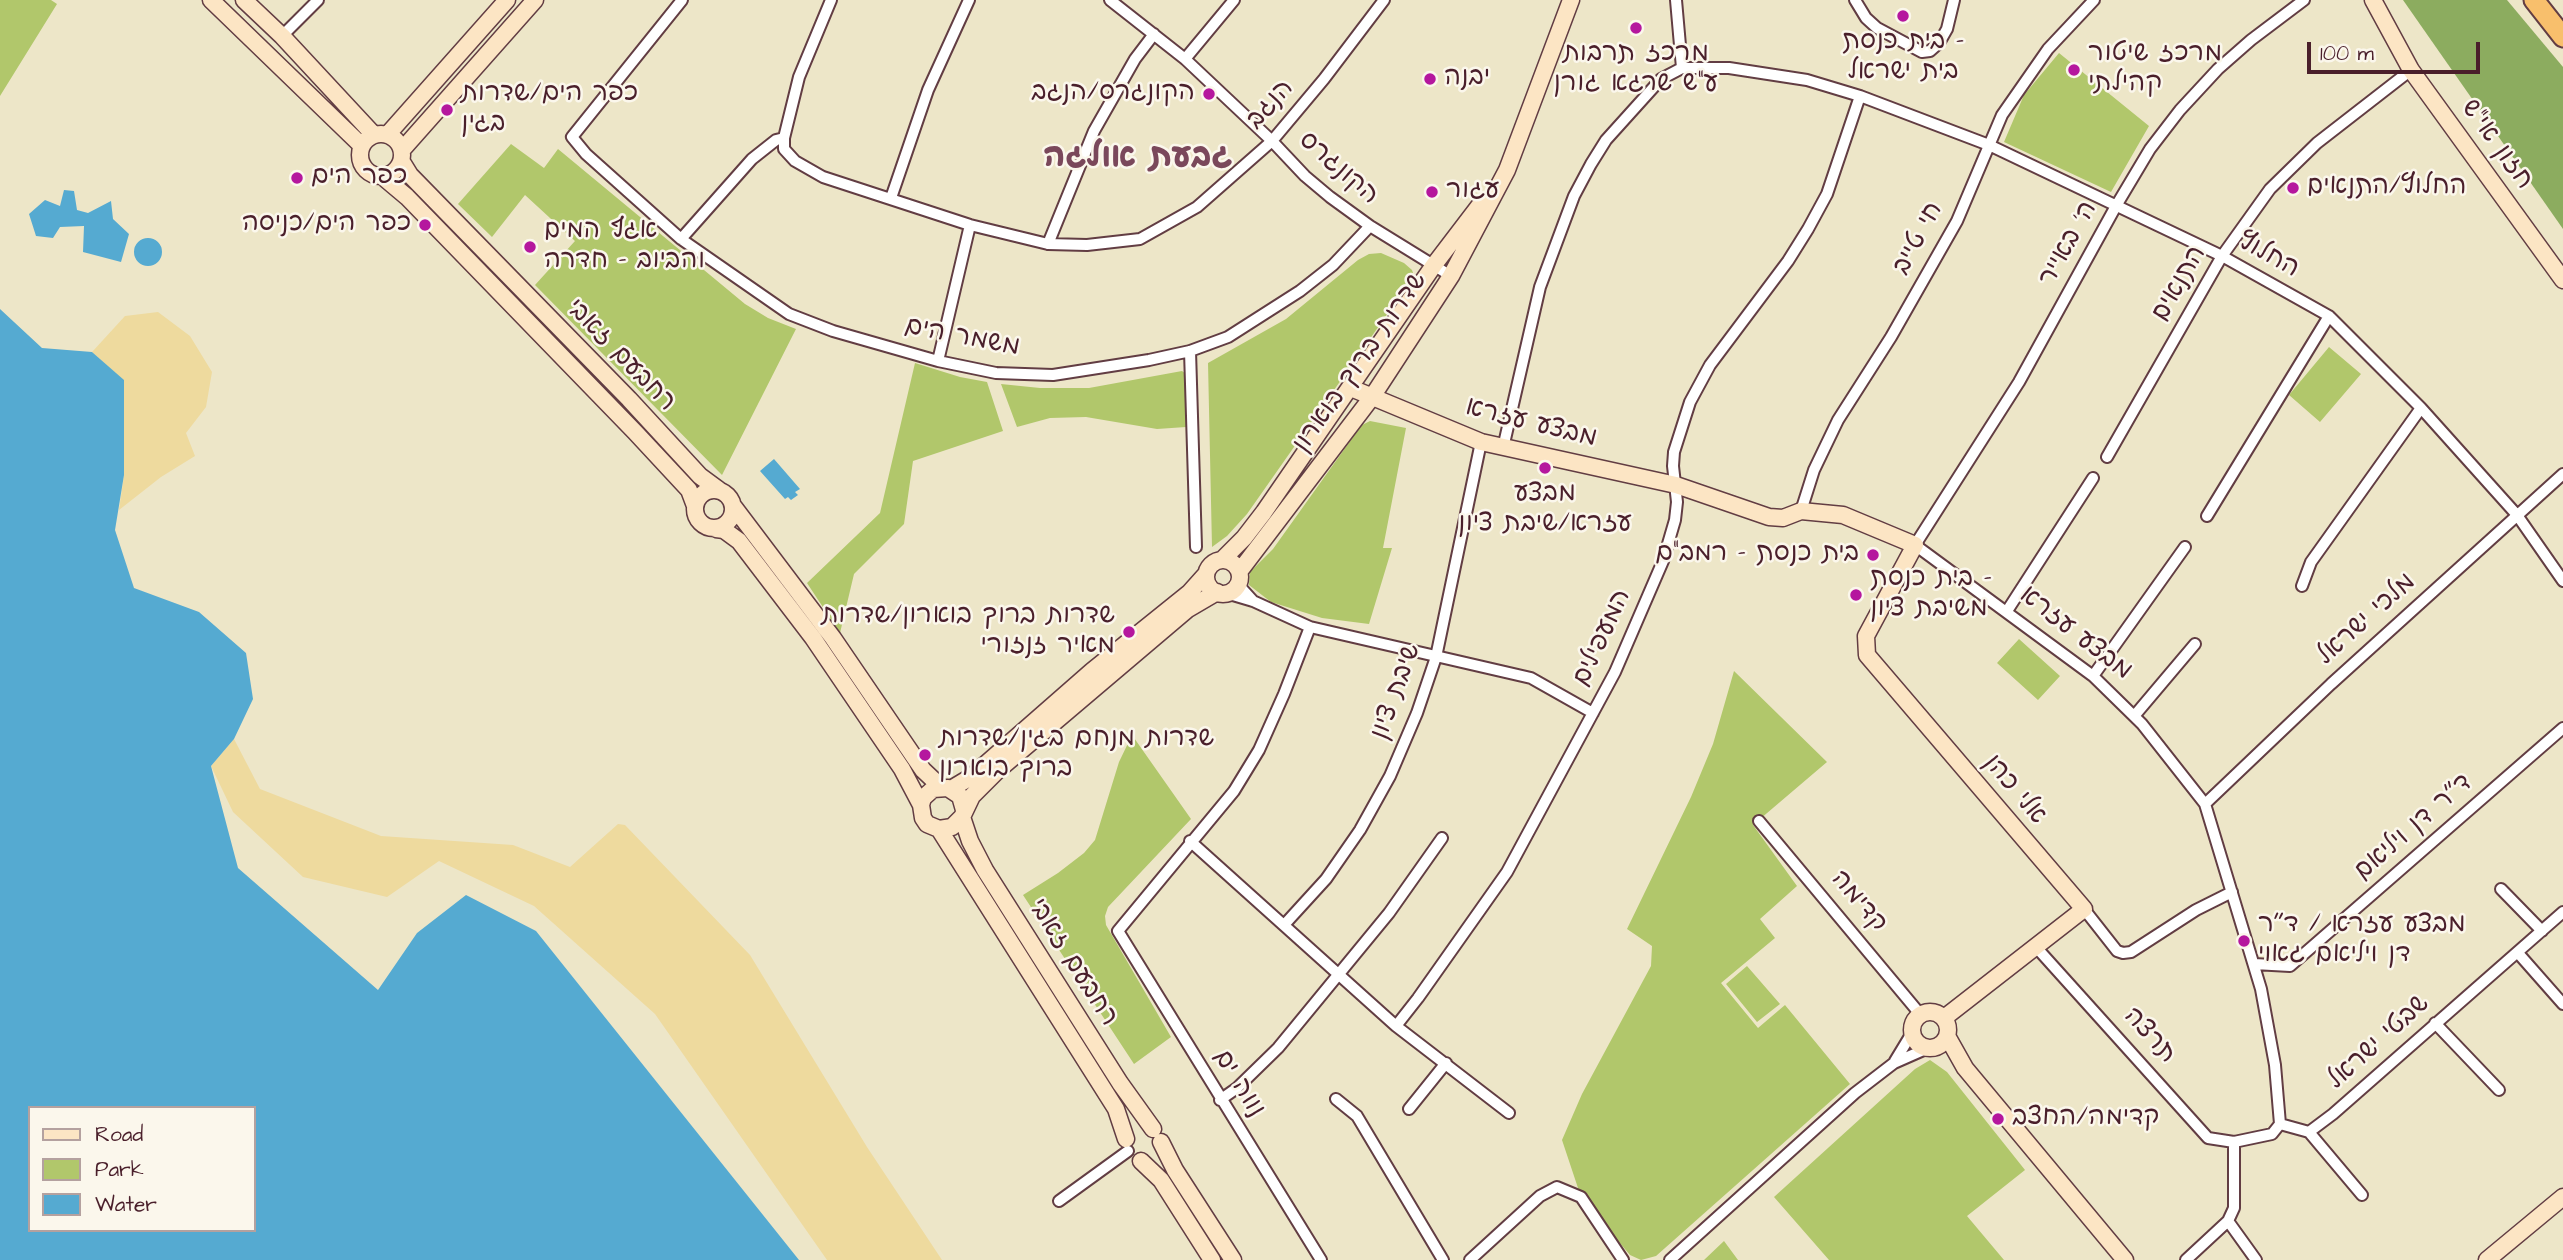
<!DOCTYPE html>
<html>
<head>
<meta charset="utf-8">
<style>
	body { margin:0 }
	#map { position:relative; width:2563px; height:1260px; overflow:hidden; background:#ede6c8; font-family:"Architects Daughter",sans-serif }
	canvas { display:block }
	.legend { position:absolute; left:28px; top:1106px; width:228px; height:126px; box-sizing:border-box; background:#fbf7ec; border:2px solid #b4a19f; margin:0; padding:9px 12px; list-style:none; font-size:21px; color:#4a1f2b }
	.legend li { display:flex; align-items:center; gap:14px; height:35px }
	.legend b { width:35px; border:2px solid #b4a19f }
	.scale { position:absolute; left:2307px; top:42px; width:173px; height:32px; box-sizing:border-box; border:4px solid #4a1f2b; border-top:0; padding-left:9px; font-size:21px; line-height:24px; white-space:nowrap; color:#4a1f2b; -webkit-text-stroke:5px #fbf7ec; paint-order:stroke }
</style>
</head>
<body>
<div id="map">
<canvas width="2563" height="1260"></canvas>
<ul class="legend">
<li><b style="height:9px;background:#fce5c4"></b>Road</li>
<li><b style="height:19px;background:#b1c76b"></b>Park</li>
<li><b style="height:19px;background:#55aad1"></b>Water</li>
</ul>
<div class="scale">100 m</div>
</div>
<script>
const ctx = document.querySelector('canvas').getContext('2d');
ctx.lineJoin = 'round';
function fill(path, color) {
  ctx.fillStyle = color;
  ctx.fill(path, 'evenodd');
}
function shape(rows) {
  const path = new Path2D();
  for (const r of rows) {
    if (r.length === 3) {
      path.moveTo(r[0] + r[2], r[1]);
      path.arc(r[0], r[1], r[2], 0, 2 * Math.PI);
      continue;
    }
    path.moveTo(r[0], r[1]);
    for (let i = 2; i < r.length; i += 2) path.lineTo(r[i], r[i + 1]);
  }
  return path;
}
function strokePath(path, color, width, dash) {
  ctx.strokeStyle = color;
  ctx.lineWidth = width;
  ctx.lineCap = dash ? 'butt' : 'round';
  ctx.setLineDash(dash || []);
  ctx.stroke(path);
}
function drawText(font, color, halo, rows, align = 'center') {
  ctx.font = font + ' "Architects Daughter","Playpen Sans Hebrew",sans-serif';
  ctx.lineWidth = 5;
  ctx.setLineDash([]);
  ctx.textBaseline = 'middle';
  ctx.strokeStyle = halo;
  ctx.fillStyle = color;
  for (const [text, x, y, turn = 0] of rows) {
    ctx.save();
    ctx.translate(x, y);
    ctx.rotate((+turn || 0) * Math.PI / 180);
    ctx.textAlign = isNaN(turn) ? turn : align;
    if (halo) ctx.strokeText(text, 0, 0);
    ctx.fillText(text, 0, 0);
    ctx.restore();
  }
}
fill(shape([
	[0,0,51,0,57,4,0,96],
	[2059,53,2149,126,2111,192,2004,142,2024,95],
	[511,144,544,168,558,149,745,304,768,318,796,329,722,475,535,285,575,241,525,195,492,237,458,204],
	[1381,253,1404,263,1412,270,1414,276,1247,514,1227,536,1212,547,1208,363,1286,319,1358,260,1369,254],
	[2329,347,2361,374,2320,422,2289,395],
	[915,363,960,377,987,382,1003,431,913,461,904,524,854,574,840,633,807,583,880,513],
	[1182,371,1186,374,1186,427,1157,429,1086,417,1050,418,1017,427,1001,384,1040,388,1089,388],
	[1370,421,1406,428,1383,548,1392,548,1369,624,1322,618,1271,602,1249,585,1250,572,1273,549,1353,437,1362,425],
	[2019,639,2060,676,2038,700,1997,663],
	[1734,671,1827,762,1753,825,1797,886,1760,919,1775,938,1721,983,1758,1028,1785,1005,1850,1084,1656,1256,1641,1260,1630,1255,1581,1197,1562,1140,1582,1094,1651,966,1652,946,1627,929,1691,797,1713,744],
	[1132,735,1191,819,1108,907,1105,916,1106,925,1171,1037,1134,1064,1023,895,1058,873,1084,853,1095,840,1119,762],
	[1747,966,1780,1004,1757,1022,1726,984],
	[1930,1060,1947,1072,2025,1170,1967,1216,2004,1260,1829,1260,1774,1197,1915,1069],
	[1724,1241,1738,1260,1704,1260]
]), '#b1c76b');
fill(shape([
	[2403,0,2507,0,2563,67,2563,229]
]), '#8cac5f');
fill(shape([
	[158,312,190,336,212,372,206,407,186,433,195,456,161,477,119,510,124,475,124,381,92,352,125,316],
	[234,739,260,789,381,836,513,845,570,867,618,824,625,825,750,955,867,1147,942,1260,827,1260,655,1014,534,906,439,861,387,897,303,877,233,812,211,766]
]), '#eeda9e');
fill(shape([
	[64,190,74,191,77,210,88,213,111,201,113,219,129,234,121,262,83,252,84,226,60,227,53,238,36,236,29,214,45,200,60,206],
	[148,252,14],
	[0,309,42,348,92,352,124,380,124,475,115,530,134,588,199,612,246,653,253,699,234,739,211,766,238,868,378,990,417,933,466,895,536,931,799,1260,0,1260],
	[30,1108,254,1108,254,1230,30,1230],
	[774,459,800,489,795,492,798,495,791,500,788,497,785,499,760,471]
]), '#55aad1');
const street = shape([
	[682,0,572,137,586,154,681,239,789,314,833,331,938,361,996,373,1053,375,1149,360,1190,351,1228,337,1300,291,1333,265,1370,226],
	[831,0,799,77,784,138,784,149,795,161,823,177,970,225,1048,244,1087,245,1140,239,1197,207,1272,141,1324,79,1384,0],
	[1110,0,1185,59,1272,141,1305,176,1330,197,1370,226,1451,276],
	[1676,0,1682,68],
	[1855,0,1866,18,1877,28,1922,52,1930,51,1939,43,1947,29,1954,0],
	[282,36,318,0],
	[1185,59,1234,0],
	[891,198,928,90,969,0],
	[681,239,752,159,776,140,784,138],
	[1048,244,1094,131,1135,59,1154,34],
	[1190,351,1196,547],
	[938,361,970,225],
	[1503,448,1540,287,1574,196,1591,164,1606,140,1661,79,1682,68,1729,68,1807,80,1860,96,1989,145,2222,256,2329,316,2421,408,2517,515,2563,581],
	[2107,457,2222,256,2270,189,2317,143,2411,70],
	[1801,511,1814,470,1838,420,1891,337,1957,221,2002,115,2048,49,2094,0],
	[2207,516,2329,316],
	[1239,580,1242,589,1253,601],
	[2302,586,2311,562,2421,408],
	[1226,593,1253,601,1310,627,1531,678,1593,713],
	[2007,611,2093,478],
	[1310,627,1284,694,1259,750,1234,791,1118,931,1321,1260],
	[2093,676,2185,547],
	[2135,715,2195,644],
	[2205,804,2331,684,2563,474],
	[1759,821,1920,1014],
	[1190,841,1396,1026,1509,1113],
	[2501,889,2542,931],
	[2084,909,2117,951,2123,953,2131,952,2196,910,2232,892],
	[1284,925,1326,879,1360,830,1390,776,1417,713,1436,657,1481,442],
	[2036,947,2208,1138,2234,1142,2272,1134,2280,1124,2275,1065,2261,989,2205,804,2142,724,2093,676,1915,545,2019,382,2116,206,2150,149,2180,110,2218,69,2251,40,2304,0],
	[2518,953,2563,1004],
	[2254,964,2290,966,2563,728],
	[2435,1023,2499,1090],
	[1396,1026,1418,998,1507,872,1615,672,1663,561,1675,520,1677,502,1673,466,1674,452,1690,402,1710,365,1788,261,1808,229,1827,194,1860,96],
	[1895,1061,1912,1033],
	[1336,1099,1357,1116,1443,1260],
	[1220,1100,1237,1088,1278,1048,1389,913,1442,838],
	[1409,1109,1446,1063],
	[2280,1124,2309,1132,2333,1114,2563,912],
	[2309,1132,2362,1195],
	[1059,1201,1128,1151],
	[2228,1221,2256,1260],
	[1470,1260,1540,1196,1557,1187,1581,1197,1623,1260],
	[1670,1260,1855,1093,1894,1063,1928,1048],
	[2186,1260,2228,1221,2234,1208,2234,1142]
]);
const secondary = shape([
	[211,0,362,146],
	[244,0,282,36,374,135],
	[2373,0,2411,70,2563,280],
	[381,155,21],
	[388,134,507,0],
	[402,150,535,0],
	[402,162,410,175,629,399,700,476,719,490],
	[382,176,407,197,635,432,689,490,695,506],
	[1351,388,1481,442,1676,485,1769,517,1783,518,1801,511,1843,515,1915,545,1866,636,1867,655,2084,909,1944,1018],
	[714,509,19],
	[734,507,833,638,923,770,941,787],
	[716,529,724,530,739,541,813,638,902,769,921,805],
	[1222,560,1244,538,1264,512,1434,265,1479,206],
	[1223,577,17],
	[1239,572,1372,397,1451,276,1507,170,1571,0],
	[951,789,971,777,1092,671,1189,593,1206,574],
	[964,810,960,796,948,788,933,789,923,798,921,805,923,818,927,824,939,829,952,827,962,817,972,796,997,771,1188,609,1217,592],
	[962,817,970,841,985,870,1120,1083,1153,1129],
	[939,829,1116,1109,1126,1139],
	[1930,1030,18],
	[1947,1036,1965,1068,2125,1260],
	[1161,1142,1175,1170,1233,1260],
	[1141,1161,1161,1180,1212,1260],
	[2487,1260,2563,1197]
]);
const highway = shape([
	[2534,0,2563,37]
]);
strokePath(street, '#623d43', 14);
strokePath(secondary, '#623d43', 19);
strokePath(highway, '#623d43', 23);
strokePath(street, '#fff', 10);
strokePath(secondary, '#fce5c4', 16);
strokePath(highway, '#f8bf6c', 19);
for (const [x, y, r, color] of [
	[1903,16,7,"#b5179e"],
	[1636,28,7,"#b5179e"],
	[2074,70,7,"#b5179e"],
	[1430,79,7,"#b5179e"],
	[1209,94,7,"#b5179e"],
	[447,110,7,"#b5179e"],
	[297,178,7,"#b5179e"],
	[2293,188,7,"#b5179e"],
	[1432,192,7,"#b5179e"],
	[425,225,7,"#b5179e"],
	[530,247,7,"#b5179e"],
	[1545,468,7,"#b5179e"],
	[1873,555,7,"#b5179e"],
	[1856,595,7,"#b5179e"],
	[1129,632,7,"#b5179e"],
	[925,755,7,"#b5179e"],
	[2244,941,7,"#b5179e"],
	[1998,1119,7,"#b5179e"]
]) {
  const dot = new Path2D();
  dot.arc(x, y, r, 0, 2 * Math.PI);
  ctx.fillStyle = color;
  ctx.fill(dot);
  strokePath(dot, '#fbf7ec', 2.5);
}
drawText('26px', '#4a1f2b', '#fbf7ec', [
	["בית כנסת -",1903,43,"center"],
	["בית ישראל",1903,73,"center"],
	["מרכז תרבות",1636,55,"center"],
	["ע\"ש שרגא גורן",1636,85,"center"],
	["מרכז שיטור",2088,55],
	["קהילתי",2088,85],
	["יבנה",1444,79],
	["הקונגרס/הנגב",1195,94,"right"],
	["כפר הים/שדרות",461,95],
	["בגין",461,125],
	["כפר הים",311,178],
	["החלוץ/התנאים",2307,188],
	["עגור",1446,192],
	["כפר הים/כניסה",411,225,"right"],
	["אגף המים",544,232],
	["והביוב - חדרה",544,262],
	["מבצע",1545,495,"center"],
	["עזרא/שיבת ציון",1545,525,"center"],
	["בית כנסת - רמב\"ם",1859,555,"right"],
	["בית כנסת -",1870,580],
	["משיבת ציון",1870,610],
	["שדרות ברוך בוארון/שדרות",1115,617,"right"],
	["מאיר זנזורי",1115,647,"right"],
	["שדרות מנחם בגין/שדרות",939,740],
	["ברוך בוארון",939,770],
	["מבצע עזרא / ד״ר",2258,926],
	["דן ויליאם גאוי",2258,956],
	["קדימה/החצב",2012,1119]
], 'left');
drawText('26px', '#4a1f2b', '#fbf7ec', [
	["הנגב",1271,105,-48],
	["חזון אי\"ש",2496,145,54],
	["הקונגרס",1338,169,41],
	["חי טייב",1919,239,-62],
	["ה' באייר",2069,244,-61],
	["החלוץ",2268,256,29],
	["התנאים",2180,284,-60],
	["משמר הים",962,338,11],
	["רחבעם זאבי",620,356,46],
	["שדרות ברוך בוארון",1361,363,-55],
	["מבצע עזרא",1531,424,14],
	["מלכי ישראל",2367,620,-42],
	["מבצע עזרא",2075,634,38],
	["המעפילים",1603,638,-65],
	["שיבת ציון",1397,692,-70],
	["אלי כהן",2014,790,50],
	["ד״ר דן ויליאם",2414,828,-41],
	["קדימה",1858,902,50],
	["רחבעם זאבי",1072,963,58],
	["תרצה",2149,1036,48],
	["שבטי ישראל",2379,1043,-42],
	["נווה ים",1238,1084,58]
]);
drawText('bold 33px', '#7a485b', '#fbf7ec', [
	["גבעת אולגה",1138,159]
]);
</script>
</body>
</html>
